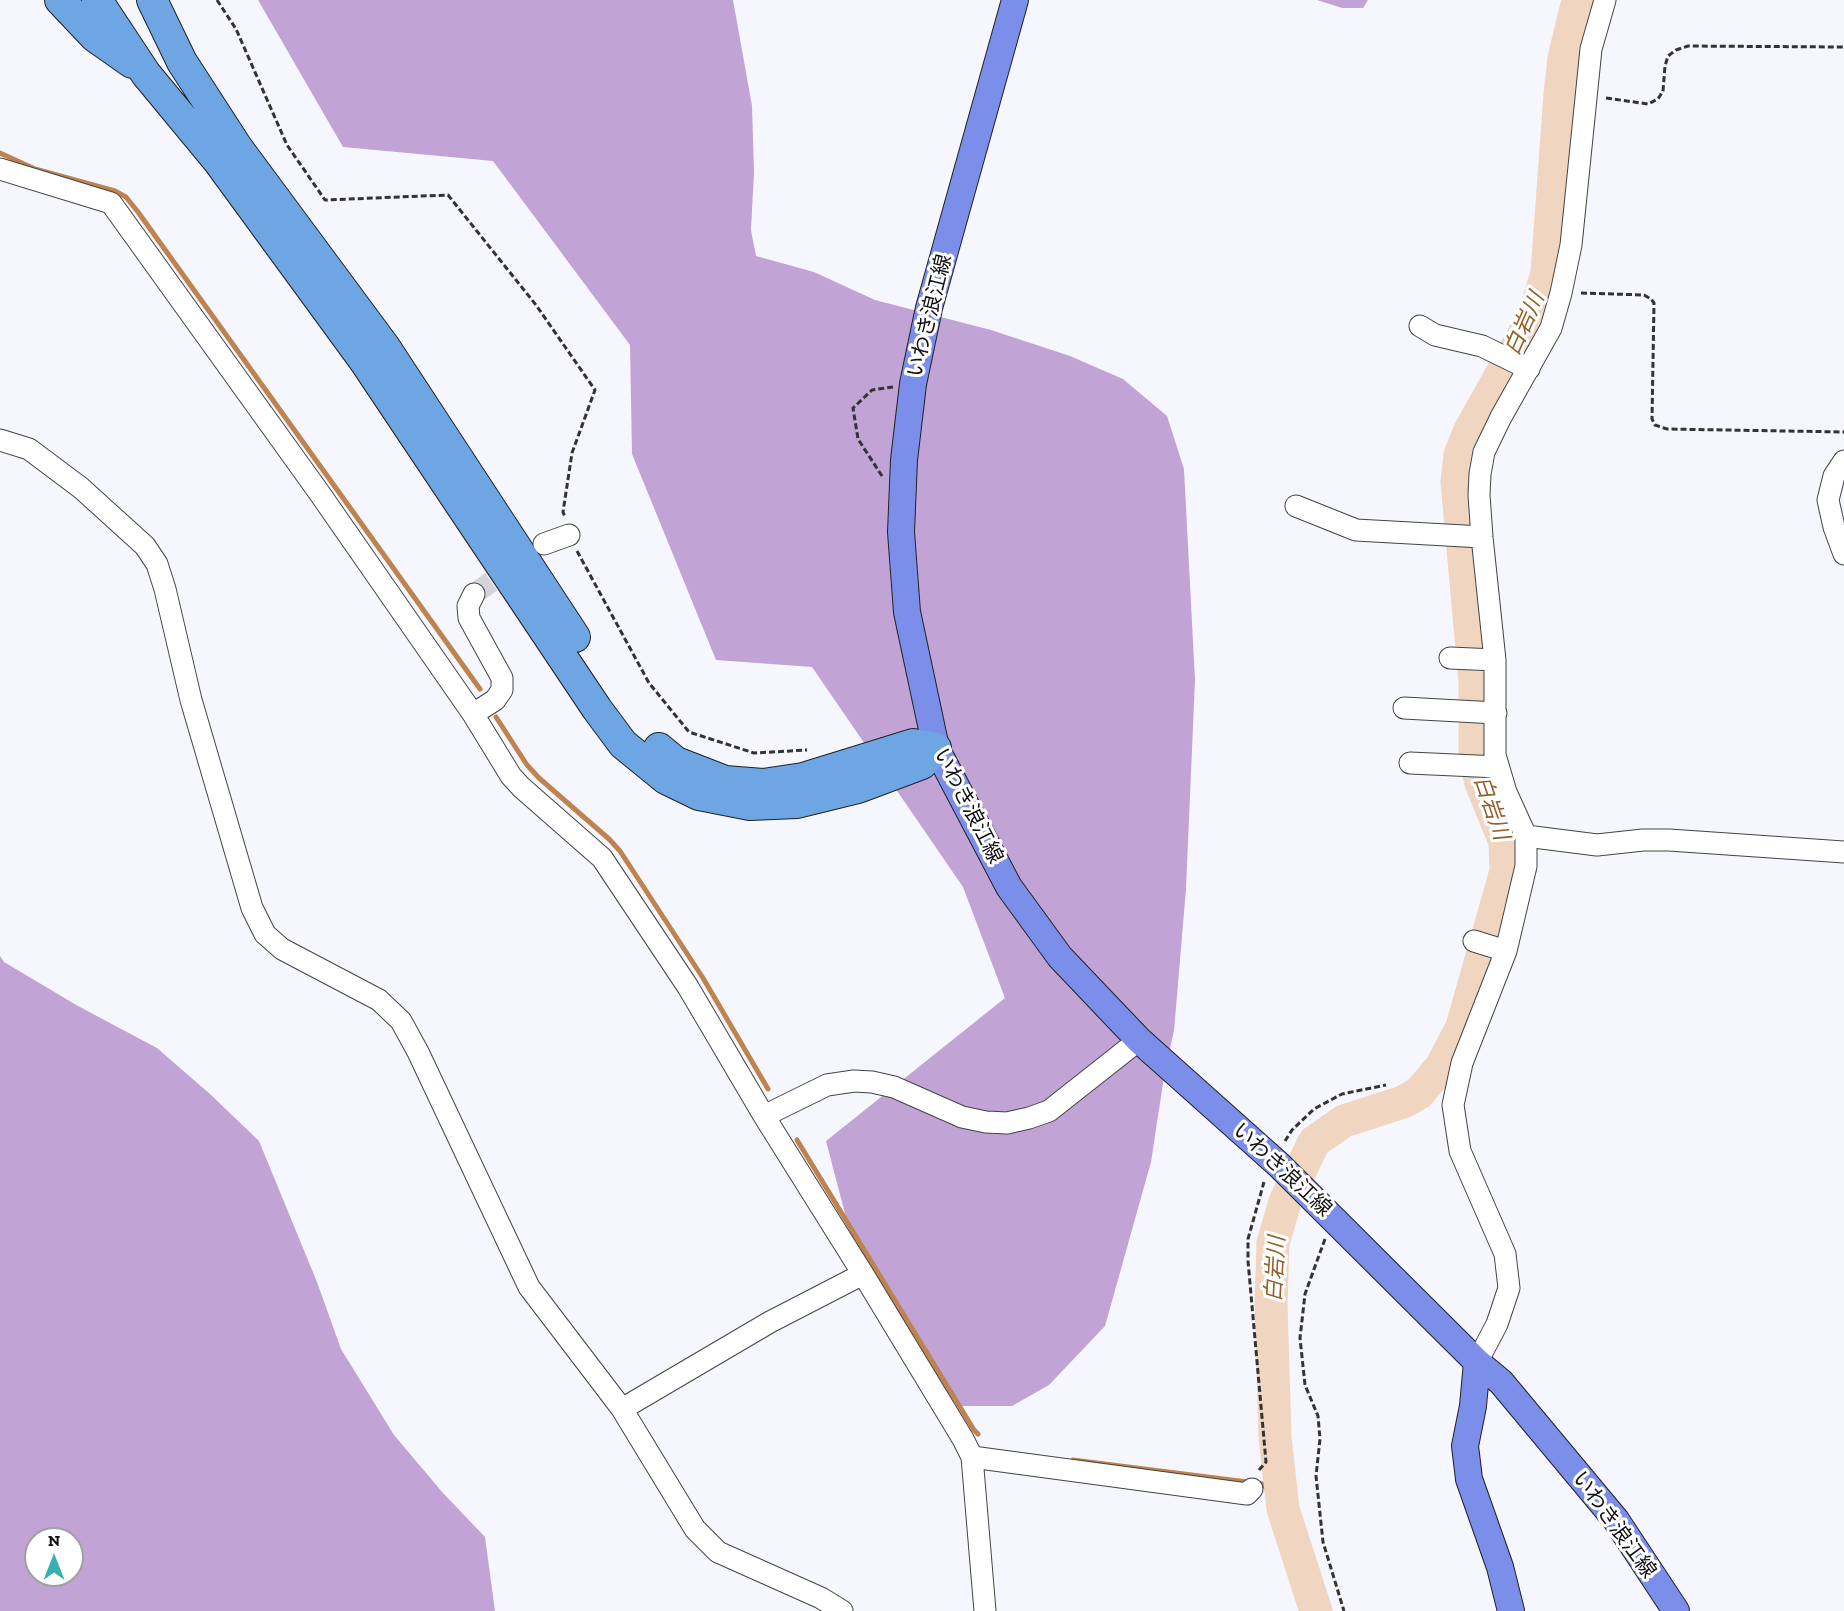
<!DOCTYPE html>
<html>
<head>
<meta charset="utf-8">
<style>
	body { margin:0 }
	#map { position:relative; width:1844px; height:1611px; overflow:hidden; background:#f6f7fe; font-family:"Zilla Slab",serif }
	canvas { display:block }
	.north { position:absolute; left:24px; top:1527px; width:60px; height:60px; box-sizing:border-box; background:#fff; border:2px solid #a0a0a0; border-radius:50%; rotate:0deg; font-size:16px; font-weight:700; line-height:24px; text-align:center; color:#111 }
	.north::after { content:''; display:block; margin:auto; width:21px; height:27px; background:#38afb2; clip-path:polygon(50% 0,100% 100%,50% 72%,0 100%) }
</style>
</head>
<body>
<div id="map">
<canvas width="1844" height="1611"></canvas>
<div class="north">N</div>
</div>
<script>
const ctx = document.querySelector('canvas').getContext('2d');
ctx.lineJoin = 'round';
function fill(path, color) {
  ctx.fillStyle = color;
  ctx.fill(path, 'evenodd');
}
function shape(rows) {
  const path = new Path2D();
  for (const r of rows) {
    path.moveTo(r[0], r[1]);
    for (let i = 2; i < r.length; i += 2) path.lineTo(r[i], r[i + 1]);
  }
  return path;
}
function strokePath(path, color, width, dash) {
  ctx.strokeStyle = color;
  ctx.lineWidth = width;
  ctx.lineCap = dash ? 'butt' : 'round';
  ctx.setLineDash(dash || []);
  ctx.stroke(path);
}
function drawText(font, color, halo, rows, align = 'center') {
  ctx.font = font + ' "Zilla Slab","Noto Sans JP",serif';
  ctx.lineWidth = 6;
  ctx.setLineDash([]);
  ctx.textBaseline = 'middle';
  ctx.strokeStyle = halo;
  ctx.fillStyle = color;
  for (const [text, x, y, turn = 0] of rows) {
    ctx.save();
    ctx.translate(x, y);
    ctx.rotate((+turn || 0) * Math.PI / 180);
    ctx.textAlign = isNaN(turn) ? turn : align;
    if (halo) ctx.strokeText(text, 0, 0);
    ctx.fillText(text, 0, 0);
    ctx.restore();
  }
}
fill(shape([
	[258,0,733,0,752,106,754,172,751,230,756,256,814,272,875,300,991,330,1070,356,1123,379,1167,416,1184,469,1195,680,1186,889,1174,1031,1165,1070,1151,1162,1105,1326,1049,1385,1012,1406,961,1406,915,1368,854,1248,826,1141,1005,998,963,887,812,667,716,660,632,454,630,345,493,161,343,147],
	[1317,0,1368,0,1363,8,1342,8],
	[0,956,4,962,78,1006,157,1048,210,1094,259,1141,317,1282,341,1349,394,1435,443,1493,485,1537,495,1611,0,1611],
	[36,1539,72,1539,72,1575,36,1575]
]), '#c2a3d5');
strokePath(shape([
	[0,153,35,169,115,191,126,197,138,212,480,689],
	[496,717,527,765,539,778,609,839,620,851,703,978,768,1089],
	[797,1140,974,1430,978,1434],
	[1073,1460,1263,1484,1283,1509]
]), '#be834f', 5);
strokePath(shape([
	[1316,1611,1283,1509,1275,1437,1271,1303,1273,1243,1285,1202,1314,1142,1344,1121,1403,1102,1419,1093,1441,1067,1462,1027,1506,871,1505,842,1481,783,1475,758,1475,682,1457,482,1460,455,1470,430,1534,316,1547,273,1560,94,1564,58,1578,0]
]), '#f0d5c0', 33);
strokePath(shape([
	[474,594,515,565]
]), '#d4d4da', 21, [21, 10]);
const minor = shape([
	[0,169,111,203,318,491,473,714,511,776,521,787,602,858,688,987,764,1116,863,1274,963,1439,972,1457,1247,1494,1252,1489],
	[1420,326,1435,335,1482,346,1529,369],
	[0,440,29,449,81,488,145,546,157,564,165,589,191,700,252,908,265,934,282,949,379,1000,401,1021,418,1052,529,1287,622,1409,695,1529,718,1552,821,1598,842,1611],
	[1844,461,1834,476,1828,500,1834,527,1844,554],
	[1296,506,1356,530,1482,537],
	[544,544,569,535],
	[1450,658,1495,660],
	[1404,708,1496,713],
	[473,714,495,700,502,690,502,678,469,618,468,606,474,594],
	[1410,763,1498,767],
	[1526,836,1597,845,1643,840,1669,840,1844,852],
	[1474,941,1506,951],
	[764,1116,827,1085,854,1081,872,1082,894,1087,962,1117,986,1122,1007,1123,1029,1118,1049,1111,1139,1040],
	[1477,1362,1497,1324,1509,1288,1505,1254,1460,1151,1453,1105,1462,1063,1506,951,1526,866,1526,836,1506,792,1495,755,1495,660,1482,537,1479,495,1480,474,1484,452,1501,417,1551,328,1561,293,1571,245,1591,49,1605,0],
	[622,1409,770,1322,863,1274],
	[972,1457,985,1611]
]);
const major = shape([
	[1015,0,929,308,913,384,904,460,901,532,907,612,936,748,1009,887,1060,957,1139,1040,1279,1165,1477,1362,1501,1382,1616,1520,1676,1611],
	[1477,1362,1473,1406,1465,1446,1469,1479,1500,1567,1511,1611]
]);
const highway = shape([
	[60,0,95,37,132,63],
	[97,0,146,74,218,161,365,362,597,709,623,744,666,779,699,795,750,805,797,803,858,788,922,764,936,748],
	[152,0,182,62,237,147,385,347,575,637],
	[659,748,676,762,725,781,763,784,803,778,913,744,936,748]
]);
strokePath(minor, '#444', 23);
strokePath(major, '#222', 28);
strokePath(highway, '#222', 32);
strokePath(shape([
	[217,0,236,29,287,145,325,200,448,195,536,305,595,390,572,453,563,512,565,517],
	[1606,98,1648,104,1658,99,1663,91,1665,66,1668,56,1676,50,1688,46,1844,47],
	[1581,293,1644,295,1651,299,1654,303,1652,419,1655,425,1667,429,1844,432],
	[882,476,858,439,853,408,872,390,893,387],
	[577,551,649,683,689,732,754,753,807,750],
	[1285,1141,1292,1130,1314,1109,1342,1094,1386,1085],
	[1325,1239,1305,1294,1300,1338,1305,1385,1318,1416,1320,1439,1316,1476,1323,1542,1344,1611],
	[1259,1470,1266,1462,1248,1261,1248,1239,1264,1182]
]), '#333', 3, [6, 3]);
strokePath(minor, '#fff', 21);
strokePath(major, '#7b8ee9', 26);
strokePath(highway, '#6ea6e4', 30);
drawText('21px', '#111', '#fff', [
	["いわき浪江線",930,316,-76],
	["いわき浪江線",968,806,63],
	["いわき浪江線",1282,1170,43],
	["いわき浪江線",1614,1525,54]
]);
drawText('italic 22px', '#955f27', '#fff', [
	["白岩川",1525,324,-66],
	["白岩川",1491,808,71],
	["白岩川",1276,1269,-87]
]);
</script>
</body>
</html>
